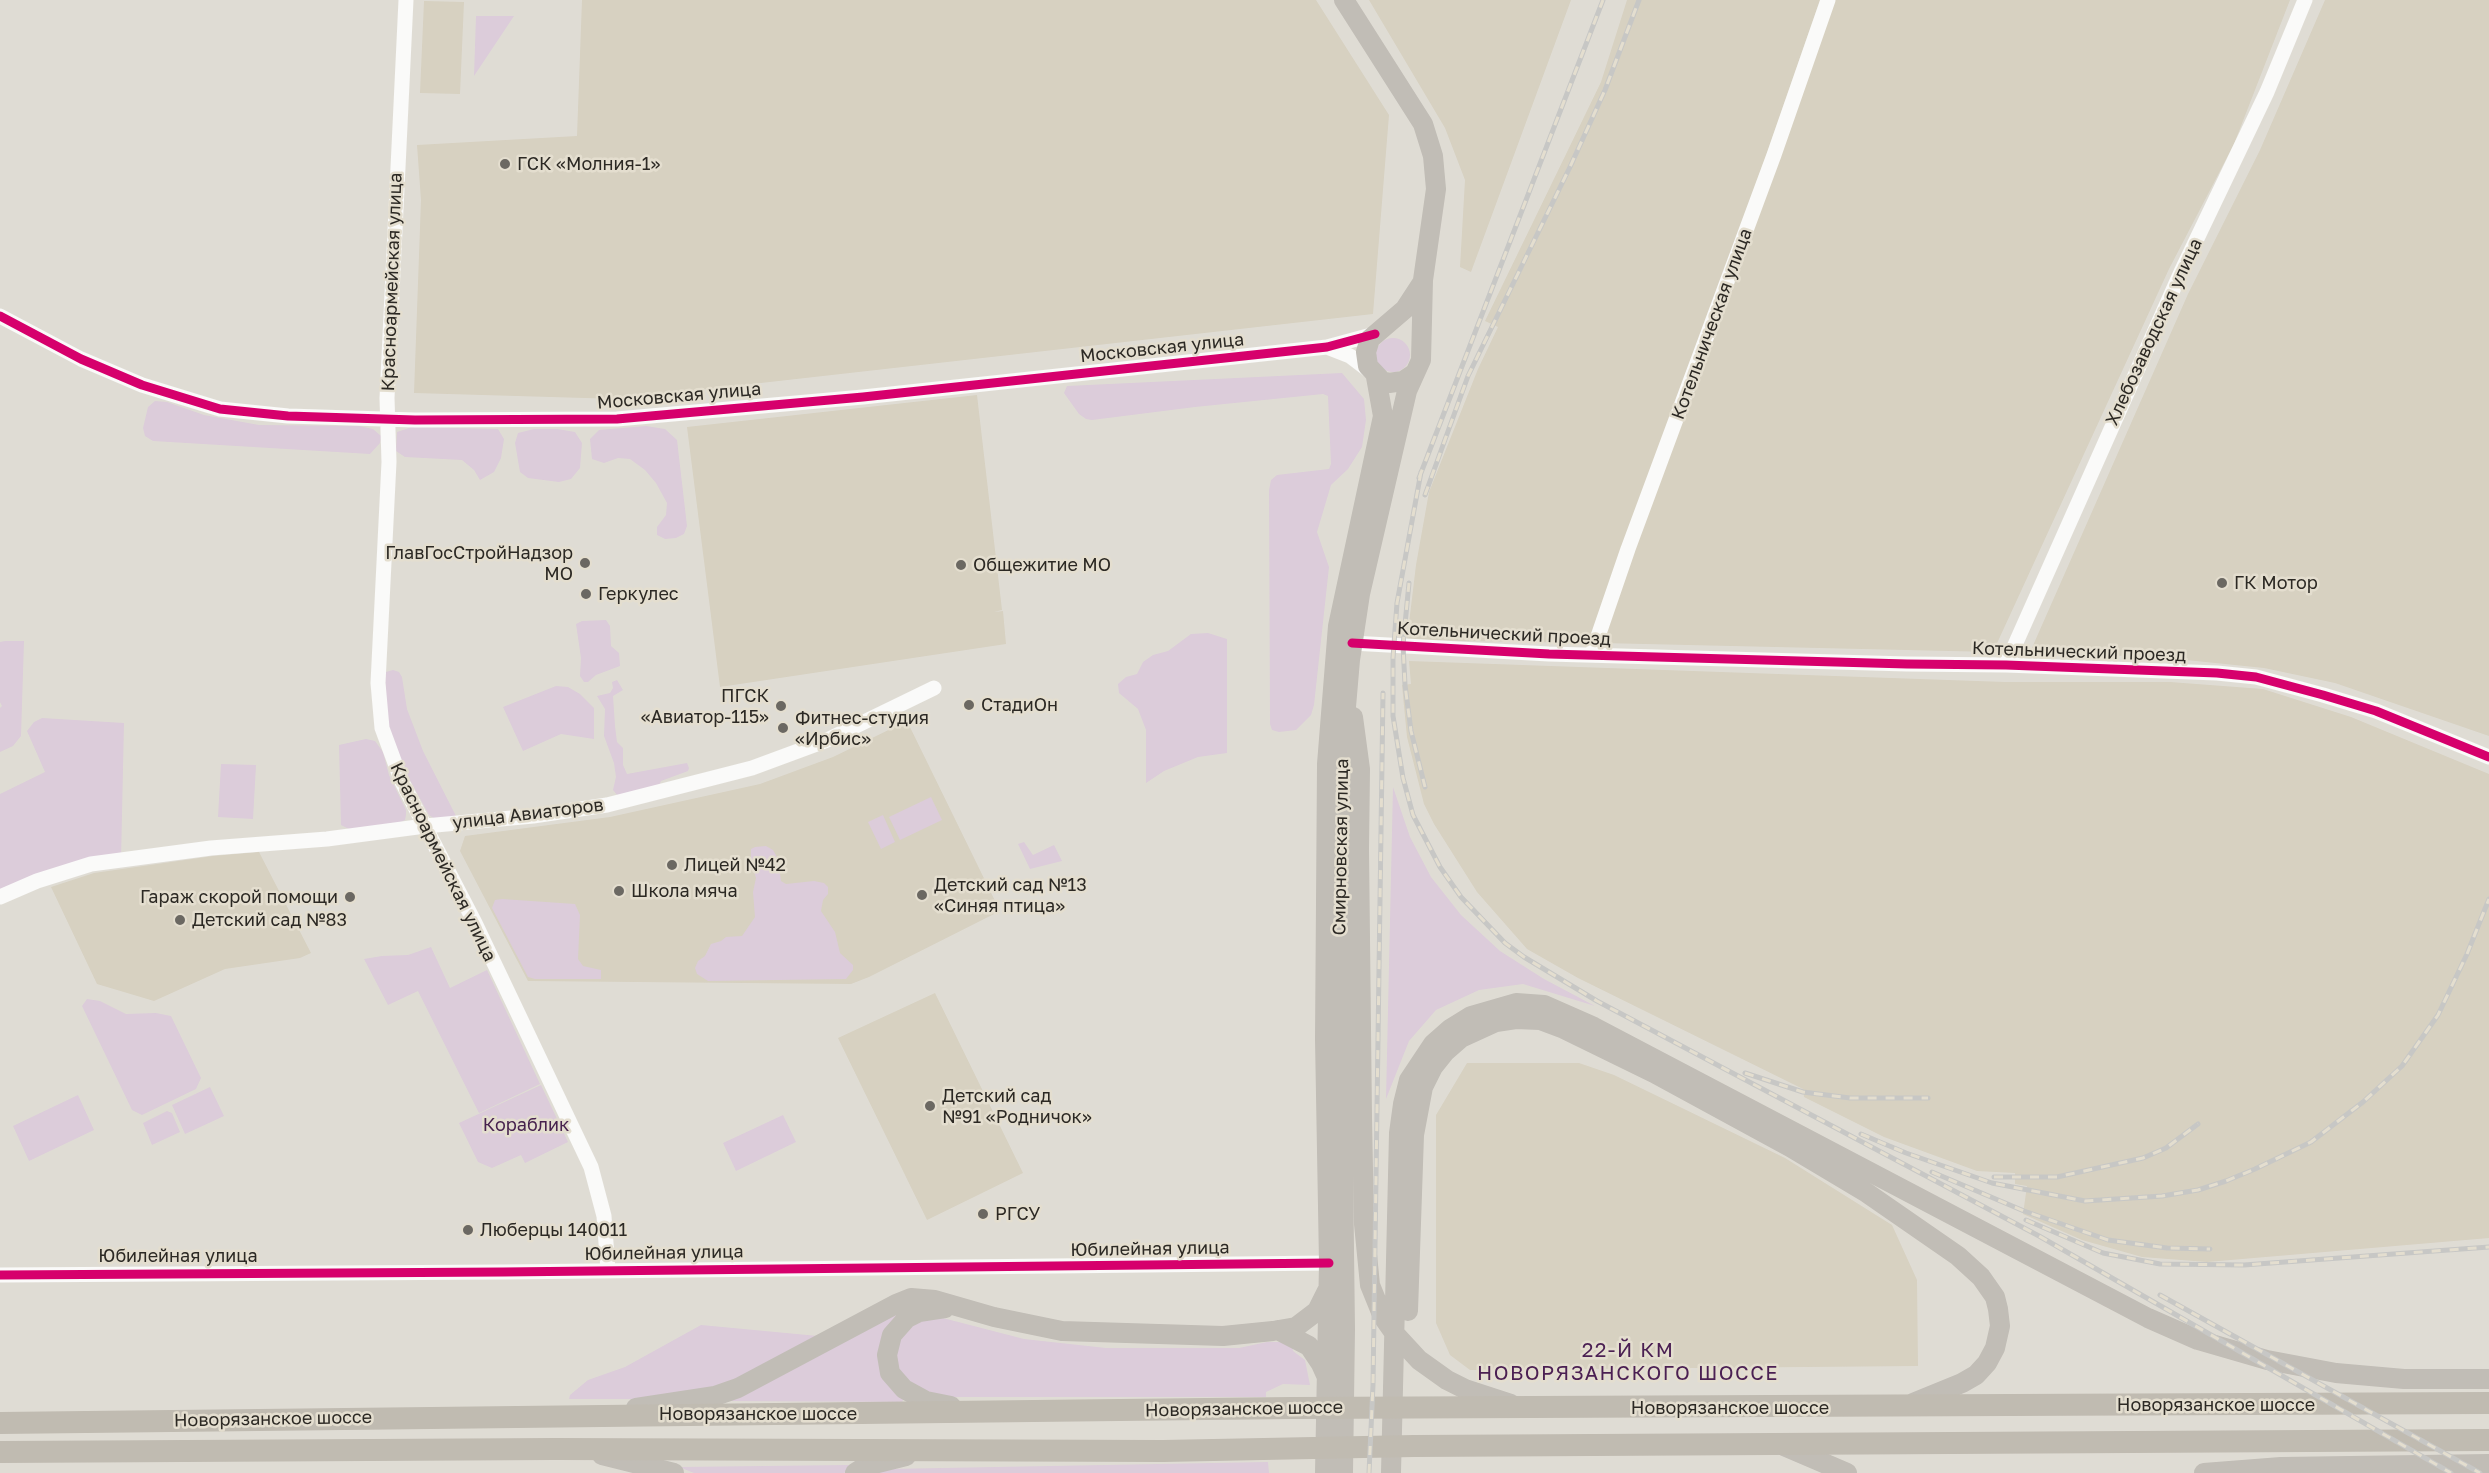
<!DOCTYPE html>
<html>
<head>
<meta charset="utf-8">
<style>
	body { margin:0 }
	canvas { display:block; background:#dfdcd4 }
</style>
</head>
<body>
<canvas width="2489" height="1473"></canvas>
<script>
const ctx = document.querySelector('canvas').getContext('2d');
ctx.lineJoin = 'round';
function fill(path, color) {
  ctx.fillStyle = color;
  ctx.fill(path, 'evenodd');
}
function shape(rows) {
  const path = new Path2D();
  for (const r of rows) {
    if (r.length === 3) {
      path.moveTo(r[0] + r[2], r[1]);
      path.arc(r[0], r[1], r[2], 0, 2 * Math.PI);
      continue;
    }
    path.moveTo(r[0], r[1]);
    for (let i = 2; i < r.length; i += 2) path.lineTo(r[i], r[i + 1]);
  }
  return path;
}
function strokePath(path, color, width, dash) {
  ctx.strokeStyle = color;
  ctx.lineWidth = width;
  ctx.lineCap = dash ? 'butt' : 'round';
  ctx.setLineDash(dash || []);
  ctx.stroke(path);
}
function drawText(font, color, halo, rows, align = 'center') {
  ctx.font = font + ' "Golos Text",sans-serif';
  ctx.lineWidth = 5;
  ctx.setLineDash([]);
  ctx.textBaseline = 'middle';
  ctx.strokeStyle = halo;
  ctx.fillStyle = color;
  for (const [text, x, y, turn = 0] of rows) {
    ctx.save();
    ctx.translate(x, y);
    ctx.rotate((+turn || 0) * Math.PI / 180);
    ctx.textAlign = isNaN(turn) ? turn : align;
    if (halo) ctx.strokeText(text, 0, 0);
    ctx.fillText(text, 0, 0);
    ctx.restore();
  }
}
fill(shape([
	[582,0,1316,0,1389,115,1373,314,619,399,414,393,421,200,417,145,577,136],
	[1369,0,1571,0,1471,272,1460,267,1465,180,1445,128],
	[1627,0,1820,0,1767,153,1588,643,1407,640,1416,565,1429,492,1478,369,1498,327,1485,321,1601,82],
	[1834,0,2290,0,2234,144,2169,269,1993,652,1601,643],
	[2325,0,2489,0,2489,736,2335,683,2264,668,2186,660,2031,650,2188,294,2260,150],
	[424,1,464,2,460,94,420,93],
	[977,395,1002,610,994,612,1003,611,1006,644,720,687,687,427],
	[1409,661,2005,682,2170,682,2263,689,2351,717,2489,774,2489,1238,2207,1262,2142,1257,2082,1240,2023,1214,2027,1186,2015,1184,2015,1173,1977,1171,1884,1137,1804,1097,1803,1089,1578,978,1527,949,1477,892,1434,824,1424,804,1407,737,1402,685,1411,684],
	[907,721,1000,911,869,977,851,984,528,981,460,851,465,836,610,817,760,784,833,757],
	[259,852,311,953,300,958,225,969,154,1001,97,984,51,887,94,873,213,856],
	[935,993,1023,1173,927,1220,838,1038],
	[1467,1063,1579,1063,1614,1075,1785,1158,1892,1225,1917,1280,1918,1366,1470,1370,1450,1355,1436,1323,1436,1115]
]), '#d7d1c1');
fill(shape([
	[476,16,514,16,474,76],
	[1393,355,17],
	[1342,373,1364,399,1366,420,1362,447,1348,469,1331,485,1317,532,1329,567,1314,705,1311,715,1296,730,1279,732,1272,730,1270,724,1269,490,1271,480,1277,475,1329,469,1331,464,1328,396,1323,394,1195,407,1092,420,1086,419,1079,414,1064,393,1067,386],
	[155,401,167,402,204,415,259,425,359,426,373,429,381,436,380,443,370,454,153,441,145,436,143,428,148,407],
	[646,426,665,429,677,440,687,526,684,534,676,538,665,539,657,535,657,527,666,515,667,503,656,483,645,470,630,459,618,458,604,463,592,459,590,439,599,430],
	[412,427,498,429,504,439,501,458,494,472,480,480,474,470,462,460,405,457,396,451,397,432],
	[534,429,557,429,575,432,582,443,580,468,571,479,559,482,528,478,520,472,515,443,518,433],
	[606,620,610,626,611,646,619,653,620,666,596,675,588,682,584,682,580,676,581,658,576,624,582,621],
	[1208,633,1227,639,1227,753,1198,757,1164,771,1146,783,1146,730,1138,709,1119,693,1118,684,1126,677,1137,674,1143,662,1153,655,1168,651,1191,634],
	[5,641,24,641,21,736,13,746,0,752,0,708,2,706,0,702,0,642],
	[393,670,399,672,402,677,407,709,423,751,456,816,435,819,429,815,399,760,388,727,385,679,386,672],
	[617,680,623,690,613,696,615,726,617,742,623,748,623,765,627,774,687,763,689,768,688,771,661,781,659,786,618,796,613,790,616,777,614,763,604,736,605,709,597,696,610,693,613,688,612,682],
	[556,686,568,687,580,694,594,708,594,739,561,734,523,751,503,707],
	[42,718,124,723,121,860,0,897,0,794,45,772,27,731,34,722],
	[366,739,375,741,383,752,389,775,406,810,406,815,405,820,396,824,351,830,341,825,339,745],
	[221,764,256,765,253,819,218,817],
	[1393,787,1410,837,1431,877,1461,915,1500,951,1544,979,1595,1006,1523,984,1479,990,1436,1010,1409,1041,1386,1099],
	[931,797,942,820,900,840,889,817],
	[883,815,895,842,881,849,868,822],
	[1024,842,1033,855,1054,845,1062,861,1030,869,1018,844],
	[766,846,773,850,778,859,781,881,786,884,814,881,824,883,828,887,828,894,823,900,821,911,835,932,840,953,853,965,853,970,846,979,708,981,697,974,695,968,698,961,705,956,711,944,721,941,726,937,742,936,755,917,753,892,756,878,751,862,751,849,755,847],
	[502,899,575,904,580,915,578,959,583,966,601,970,601,979,535,979,528,977,492,908,495,900],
	[431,947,450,988,487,970,540,1084,479,1113,418,991,388,1005,364,959,382,956,408,955],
	[87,999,100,1001,126,1014,156,1013,171,1016,201,1078,196,1089,142,1115,132,1110,82,1006],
	[541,1085,568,1142,525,1163,521,1155,492,1168,478,1162,459,1123],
	[210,1087,224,1116,185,1134,172,1105],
	[78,1095,94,1130,29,1161,13,1126],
	[167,1111,172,1113,180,1132,152,1145,143,1123],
	[783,1115,796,1142,736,1171,723,1143],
	[899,1313,886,1328,903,1400,902,1402,728,1401],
	[939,1317,1024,1339,1106,1348,1239,1348,1267,1342,1285,1342,1292,1344,1293,1351,1305,1360,1310,1385,1283,1384,1266,1392,1266,1397,935,1397,904,1383,892,1351,910,1323],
	[701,1325,818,1336,736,1383,655,1399,569,1399,570,1395,588,1380,625,1367],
	[1268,1462,1269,1473,869,1473,887,1469],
	[849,1465,850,1468,844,1473,694,1473,679,1467]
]), '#dcccda');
strokePath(shape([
	[406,0,387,398,389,462,378,683,382,728,402,782,475,923,591,1167,604,1216,608,1270],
	[0,316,81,359,142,385,220,409,288,416,415,420,617,419,863,397,1327,347,1375,334],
	[1327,347,1350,356,1371,372],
	[1352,643,1549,654,1907,664,2006,665,2217,673,2256,677,2323,695,2376,711,2489,757],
	[1594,648,1628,549,1774,155,1828,0],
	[2006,665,2181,272,2267,92,2305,0],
	[0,897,37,881,91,864,211,848,327,839,425,826,533,816,607,805,752,768,825,741,934,688],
	[0,1275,503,1272,1329,1263]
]), '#fafaf9', 15);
strokePath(shape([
	[1415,373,1403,381,1389,383,1382,381,1368,366,1366,352,1370,339,1405,309,1422,283],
	[1353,717,1360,769,1359,849,1362,1117,1364,1224,1370,1285,1383,1317,1395,1334,1419,1360,1447,1380,1465,1389,1511,1404],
	[945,1308,919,1312,907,1318,892,1335,887,1355,890,1373,904,1389,926,1401,951,1406],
	[1408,1311,1414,1135,1423,1087,1433,1067,1445,1052,1461,1038,1496,1022,1516,1019,1540,1020,1564,1029,1654,1073,1790,1147,1867,1193,1958,1256,1981,1277,1995,1297,1998,1309,2000,1326,1995,1348,1987,1363,1976,1375,1962,1383,1913,1403],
	[1278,1330,1309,1346,1321,1364,1326,1375],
	[636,1408,715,1396,738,1388,896,1304,911,1298,935,1300,994,1317,1062,1331,1223,1336,1273,1331,1296,1327,1317,1311,1327,1291],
	[1784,1446,1847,1473],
	[602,1455,674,1473],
	[855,1473,866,1466,906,1456],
	[1325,1473,1329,1263,1325,1039,1327,764,1338,626,1383,416,1376,377],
	[1343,1473,1345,1329,1340,929,1341,765,1350,660,1360,594,1407,391,1421,360,1423,280,1436,189,1433,156,1423,124,1344,0],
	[1391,1473,1399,1133,1403,1104,1409,1080,1433,1044,1450,1029,1471,1016,1516,1003,1544,1005,1594,1027,2148,1318,2198,1340,2267,1360,2336,1373,2404,1379,2489,1379],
	[2204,1473,2281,1467,2489,1464]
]), '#c1bdb6', 20);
strokePath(shape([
	[0,1423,1292,1408,2489,1403],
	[0,1452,555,1449,1163,1451,1414,1446,2489,1440]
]), '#c0bbb1', 22);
const rail = shape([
	[1421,472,1397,603,1393,658,1393,716,1403,778,1413,815,1440,867,1461,897,1505,943,1524,957,1597,1001,2039,1236,2451,1473],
	[1419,478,1603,0],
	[1425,495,1468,376,1570,167,1605,90,1639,0],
	[1409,583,1403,645,1405,685,1411,731,1425,787],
	[1745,1073,1803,1092,1850,1098,1928,1098],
	[1861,1134,1906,1153,1992,1183,2085,1201,2162,1196,2198,1190,2226,1181,2255,1169,2311,1142,2363,1102,2402,1066,2438,1015,2467,954,2489,899],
	[1932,1172,2024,1211,2108,1240,2167,1248,2210,1249],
	[1994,1177,2057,1177,2143,1158,2166,1148,2198,1124],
	[2026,1220,2103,1253,2160,1264,2244,1265,2489,1247],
	[2160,1295,2480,1473],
	[1369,1473,1373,1385,1383,693]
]);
strokePath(rail, '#c7c7c5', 5);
strokePath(rail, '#e4decf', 3, [9]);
strokePath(shape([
	[0,316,81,359,142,385,220,409,288,416,415,420,617,419,863,397,1327,347,1375,334],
	[1352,643,1549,654,1907,664,2006,665,2217,673,2256,677,2323,695,2376,711,2489,757],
	[0,1275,503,1272,1329,1263]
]), '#d6006c', 9);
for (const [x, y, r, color] of [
	[505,164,6,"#6b6862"],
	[585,563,6,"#6b6862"],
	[961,565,6,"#6b6862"],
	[2222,583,6,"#6b6862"],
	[586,594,6,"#6b6862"],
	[969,705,6,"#6b6862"],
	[781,706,6,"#6b6862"],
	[783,728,6,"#6b6862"],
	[672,865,6,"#6b6862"],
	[619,891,6,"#6b6862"],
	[922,895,6,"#6b6862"],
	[350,897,6,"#6b6862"],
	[180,920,6,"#6b6862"],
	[930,1106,6,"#6b6862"],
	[983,1214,6,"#6b6862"],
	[468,1230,6,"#6b6862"]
]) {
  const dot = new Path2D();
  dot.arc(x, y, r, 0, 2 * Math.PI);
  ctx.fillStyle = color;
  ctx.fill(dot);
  strokePath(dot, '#e4decf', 2);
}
drawText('18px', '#2c2924', '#e4decf', [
	["ГСК «Молния-1»",517,164],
	["ГлавГосСтройНадзор",573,553,"right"],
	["МО",573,574,"right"],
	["Общежитие МО",973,565],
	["ГК Мотор",2234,583],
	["Геркулес",598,594],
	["ПГСК",769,696,"right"],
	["«Авиатор-115»",769,717,"right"],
	["СтадиОн",981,705],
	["Фитнес-студия",795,718],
	["«Ирбис»",795,739],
	["Лицей №42",684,865],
	["Детский сад №13",934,885],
	["«Синяя птица»",934,906],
	["Школа мяча",631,891],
	["Гараж скорой помощи",338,897,"right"],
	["Детский сад №83",192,920],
	["Детский сад",942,1096],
	["№91 «Родничок»",942,1117],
	["РГСУ",995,1214],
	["Люберцы 140011",480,1230]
], 'left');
drawText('18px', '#2c2924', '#e4decf', [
	["Красноармейская улица",392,282,-88],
	["Котельническая улица",1712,324,-70],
	["Хлебозаводская улица",2154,332,-65],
	["Московская улица",1162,348,-6],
	["Московская улица",679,396,-5],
	["Котельнический проезд",1504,634,3],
	["Котельнический проезд",2079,652,2],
	["улица Авиаторов",528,814,-7],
	["Смирновская улица",1341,847,-89],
	["Красноармейская улица",443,862,64],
	["Юбилейная улица",1150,1249,-1],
	["Юбилейная улица",664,1253,-1],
	["Юбилейная улица",178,1256],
	["Новорязанское шоссе",2216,1405],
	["Новорязанское шоссе",1730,1408],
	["Новорязанское шоссе",1244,1409,-1],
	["Новорязанское шоссе",758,1414],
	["Новорязанское шоссе",273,1419,-1]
]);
drawText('18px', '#47224e', '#e4decf', [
	["Кораблик",526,1125]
]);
ctx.letterSpacing = '1.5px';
drawText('20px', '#4b2053', '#e4decf', [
	["22-Й КМ",1628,1351],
	["НОВОРЯЗАНСКОГО ШОССЕ",1628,1374]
]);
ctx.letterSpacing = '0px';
</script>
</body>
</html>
